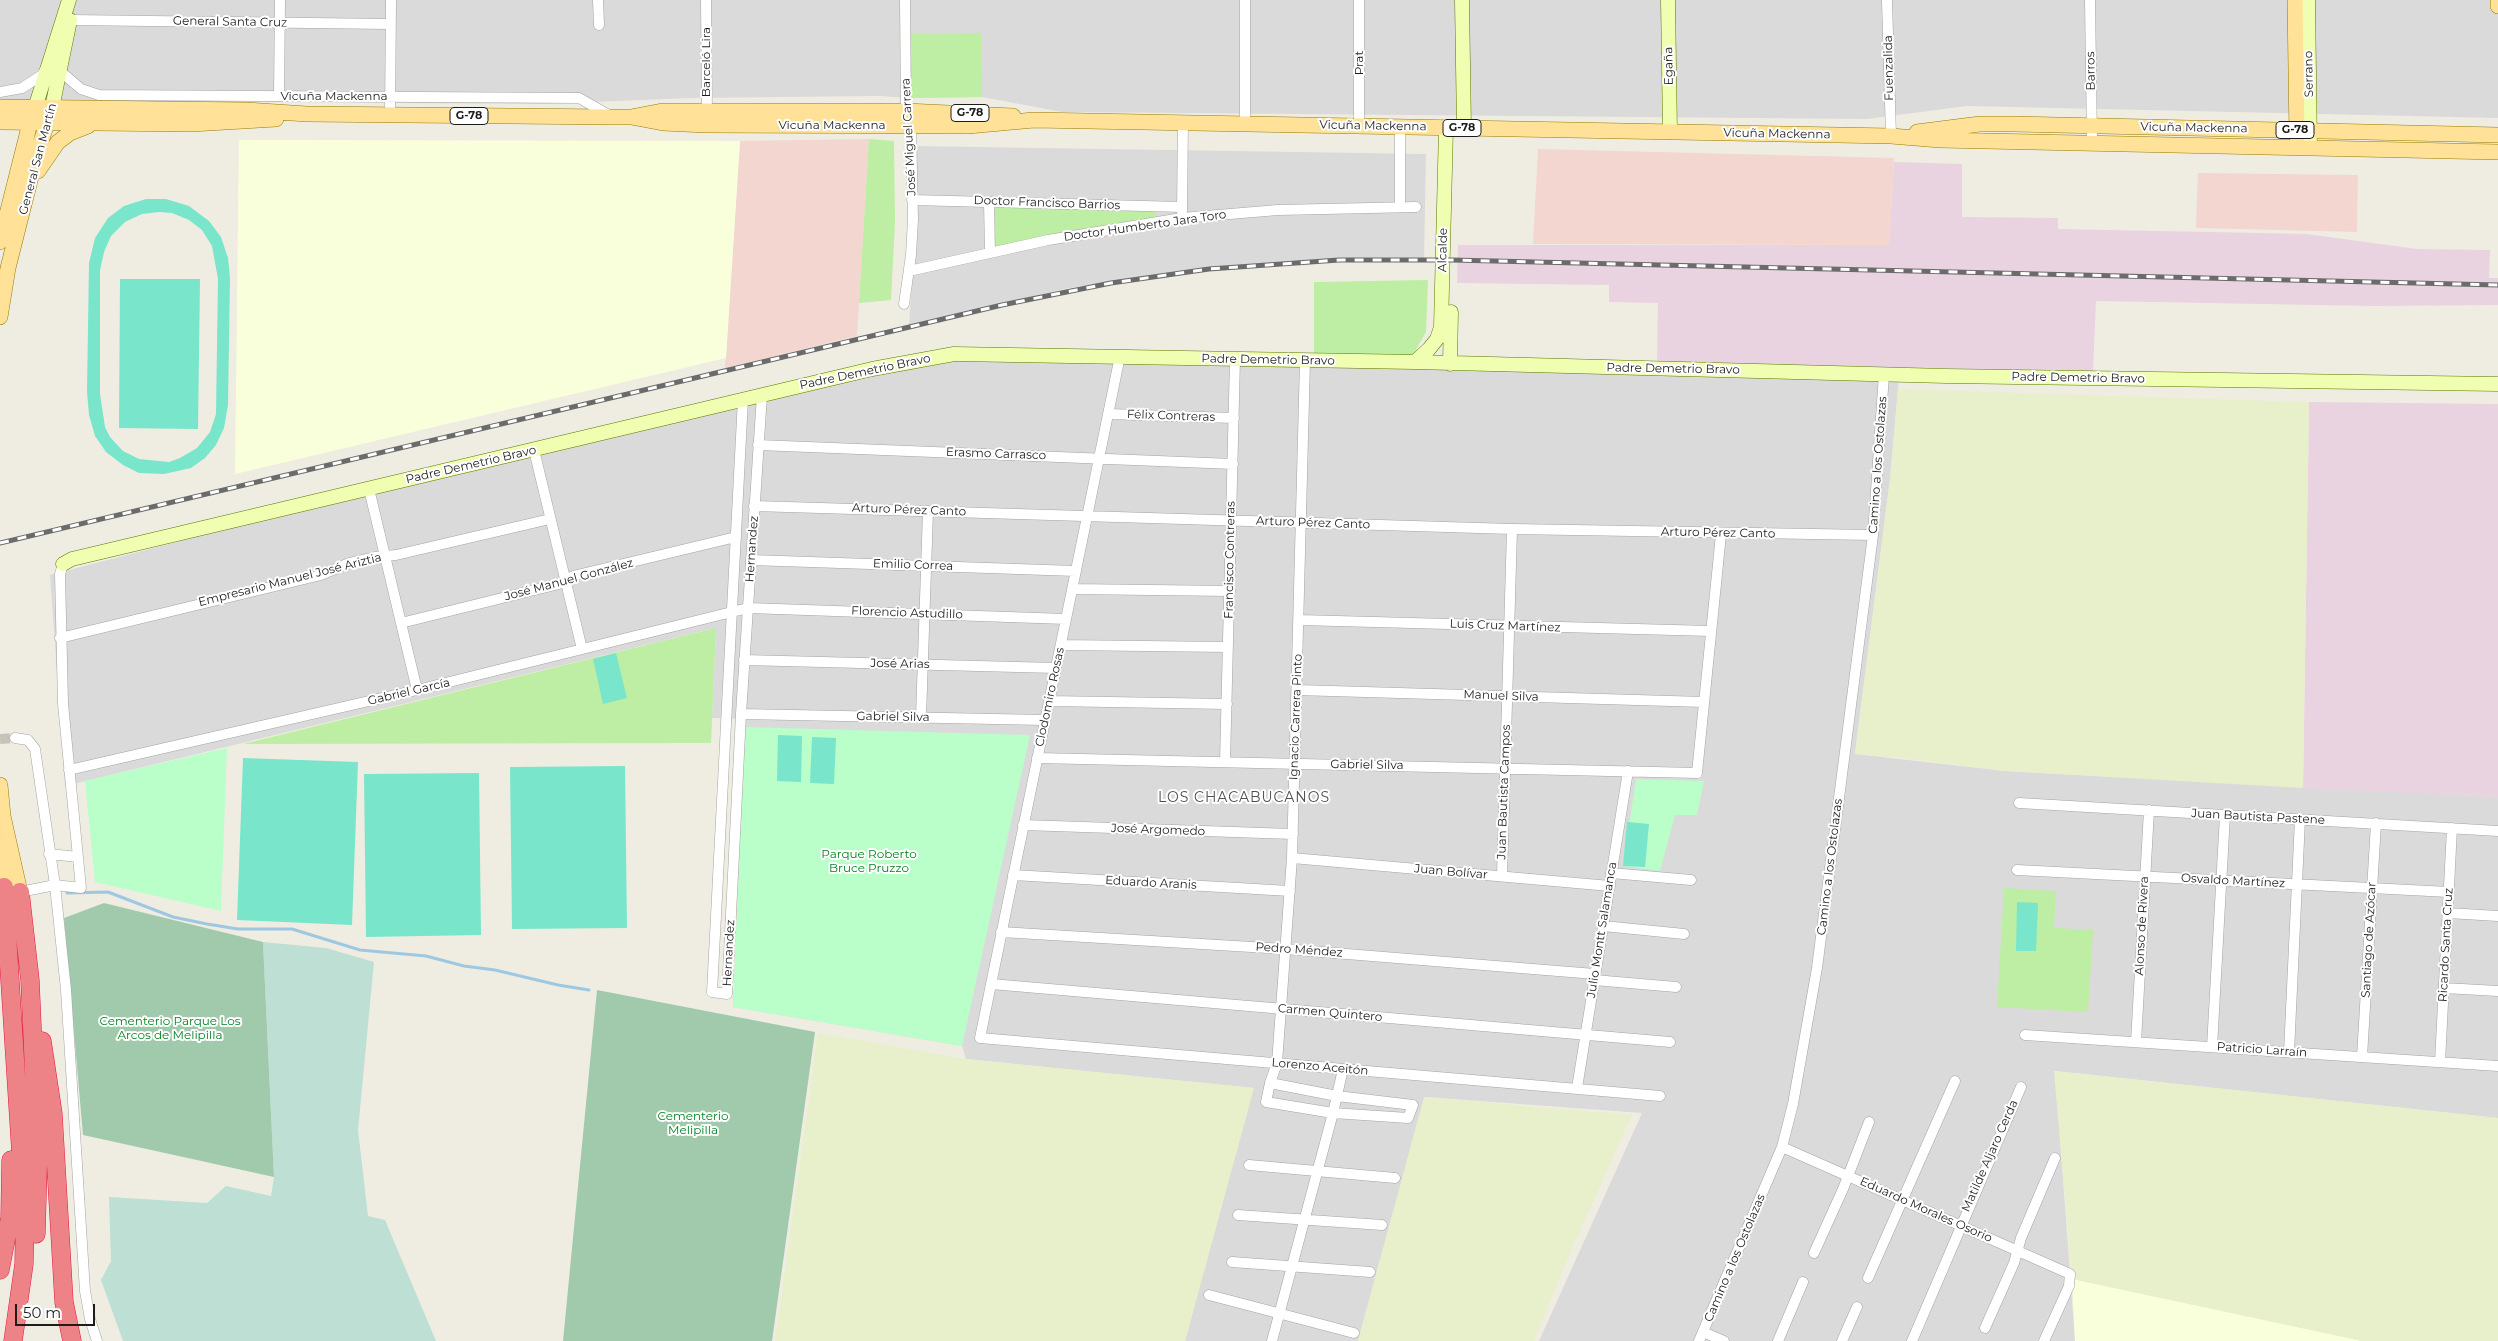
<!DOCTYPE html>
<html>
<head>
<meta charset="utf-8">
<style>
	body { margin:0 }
	#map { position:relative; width:2498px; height:1341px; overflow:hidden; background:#efede2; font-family:Montserrat,sans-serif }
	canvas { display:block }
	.scale { position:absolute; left:15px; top:1304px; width:80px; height:22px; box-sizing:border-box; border:2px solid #1d1d1d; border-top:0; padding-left:6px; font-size:15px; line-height:18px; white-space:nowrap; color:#1d1d1d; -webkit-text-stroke:4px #fff; paint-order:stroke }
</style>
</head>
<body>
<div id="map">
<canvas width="2498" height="1341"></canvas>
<div class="scale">50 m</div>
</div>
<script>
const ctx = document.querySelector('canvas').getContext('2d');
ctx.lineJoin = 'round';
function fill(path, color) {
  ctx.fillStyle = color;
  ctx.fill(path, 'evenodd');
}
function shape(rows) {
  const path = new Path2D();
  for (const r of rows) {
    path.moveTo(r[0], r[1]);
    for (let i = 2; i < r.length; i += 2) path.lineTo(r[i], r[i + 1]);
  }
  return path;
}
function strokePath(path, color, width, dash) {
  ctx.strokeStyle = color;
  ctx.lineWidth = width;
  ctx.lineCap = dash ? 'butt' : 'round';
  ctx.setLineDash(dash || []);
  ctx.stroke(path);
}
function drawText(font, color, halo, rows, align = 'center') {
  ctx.font = font + ' Montserrat,sans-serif';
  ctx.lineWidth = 4;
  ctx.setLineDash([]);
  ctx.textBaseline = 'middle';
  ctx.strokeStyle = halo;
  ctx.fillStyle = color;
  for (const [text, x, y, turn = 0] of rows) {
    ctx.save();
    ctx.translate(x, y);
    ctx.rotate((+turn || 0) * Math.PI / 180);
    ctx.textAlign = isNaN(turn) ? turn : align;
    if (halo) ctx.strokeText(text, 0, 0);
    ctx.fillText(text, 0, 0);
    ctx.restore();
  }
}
fill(shape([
	[0,0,2498,0,2498,118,1967,106,1867,119,1062,112,982,97,908,98,879,96,691,98,542,104,0,100],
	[914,146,1426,154,1424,261,1293,261,1189,270,1069,288,909,326,915,239],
	[930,351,1899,379,1890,479,1855,754,2005,771,2498,797,2498,1118,2055,1071,2075,1341,1539,1341,1642,1113,1425,1097,1358,1341,1185,1341,1253,1088,966,1059,962,1046,733,1007,745,719,712,718,716,628,65,786,50,575,846,368]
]), '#dbdada');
fill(shape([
	[869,139,857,336,725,368,740,141],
	[1538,149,1894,158,1889,245,1533,244],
	[2198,173,2358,175,2357,232,2196,228]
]), '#f2d6cf');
fill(shape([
	[1894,162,1962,164,1962,217,2058,218,2058,229,2307,234,2417,249,2490,250,2489,278,2498,278,2498,305,2373,306,2096,301,2093,371,1657,363,1658,303,1609,302,1609,285,1457,283,1458,245,1889,245],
	[2309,402,2498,404,2498,797,2303,788]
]), '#e9d3e1');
fill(shape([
	[239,140,740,141,726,358,235,474],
	[2072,1279,2362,1341,2075,1341]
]), '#faffdb');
fill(shape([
	[1898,389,2309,402,2303,788,2005,771,1903,758,1855,754,1890,479],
	[818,1033,966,1059,1254,1088,1185,1341,775,1341],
	[2054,1071,2498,1118,2498,1341,2362,1341,2072,1279],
	[1424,1097,1632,1115,1569,1255,1534,1341,1358,1341]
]), '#e8f0cb');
fill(shape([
	[981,33,982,97,908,98,907,34],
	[869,139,894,141,895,222,891,300,859,303],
	[995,207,1155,209,1155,217,995,246],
	[1428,280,1426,332,1414,353,1404,362,1314,365,1314,282],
	[716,628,711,743,243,744],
	[2004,888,2056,891,2054,928,2093,930,2088,1012,1997,1007]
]), '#bdeea3');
fill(shape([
	[263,942,326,948,374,962,358,1130,368,1216,385,1220,436,1341,123,1341,101,1280,111,1261,109,1197,207,1203,226,1186,271,1196,274,1177]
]), '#bddfd4');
fill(shape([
	[104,903,263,942,274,1177,83,1135,64,918],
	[597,990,815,1032,772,1341,563,1341]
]), '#a1caad');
fill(shape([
	[745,727,1030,735,962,1046,733,1007],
	[227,748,221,911,95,882,85,781],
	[1636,779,1704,781,1697,815,1675,815,1660,871,1623,866]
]), '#bafeca');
fill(shape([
	[146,199,166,199,189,206,209,221,221,237,228,258,230,278,228,405,224,428,216,445,205,458,191,468,164,474,139,473,123,465,106,452,95,436,89,415,87,392,89,263,95,238,108,218,124,206],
	[159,212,172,213,189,220,202,230,212,246,218,279,216,414,210,432,197,448,180,458,169,462,139,459,123,451,110,437,105,427,100,394,100,270,104,252,111,236,125,222,142,214],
	[120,279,200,279,198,429,119,428],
	[616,653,627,698,603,704,593,659],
	[778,735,802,736,801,782,777,781],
	[812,737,836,738,834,784,810,783],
	[243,758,358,762,352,925,237,920],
	[625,766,627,928,512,929,510,767],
	[479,773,481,935,366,937,364,774],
	[1627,822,1649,824,1645,867,1623,866],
	[2017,902,2038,903,2036,951,2016,951]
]), '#79e5cb');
strokePath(shape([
	[67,893,108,892,173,917,207,924,238,929,292,929,360,950,426,956,464,966,495,970,558,985,589,990]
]), '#9ec8e1', 3);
strokePath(shape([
	[0,739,15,738]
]), '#c5c3bb', 10, [10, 5]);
const street = shape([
	[598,0,599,25],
	[706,0,707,116],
	[1359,0,1359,126],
	[1887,0,1891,136],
	[2090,0,2092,142],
	[70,20,390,24],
	[60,71,81,89,99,95,579,98,609,115],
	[0,92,22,88,42,75,46,68],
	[279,96,280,0],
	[390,115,391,0],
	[1245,124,1245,0],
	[1400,127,1400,207],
	[912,200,1182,207],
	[989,202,990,253],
	[1182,212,1183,123],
	[909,271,1048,240,1182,218,1278,210,1416,207],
	[904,304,911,255,913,219,911,126,906,111,905,0],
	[1120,356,980,1038,1660,1096],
	[743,399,712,992,727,994,741,714,762,395],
	[1108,414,1234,418],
	[758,445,1233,464],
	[534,450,582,649],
	[369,489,417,690],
	[754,506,1512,529,1873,535],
	[751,560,1076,571],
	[1072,589,1230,591],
	[1299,620,1711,631],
	[401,623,559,584,573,576,736,537],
	[60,638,321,575,349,563,375,557,396,555,550,519],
	[1061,645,1228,647],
	[744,660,1056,668],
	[1297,690,1704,702],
	[1049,701,1227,704],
	[741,714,1045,720],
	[921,717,928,511],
	[15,738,28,740,35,749,55,885,66,990,85,1291,90,1319,97,1341],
	[1037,758,1697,773,1721,534],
	[1225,762,1235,359],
	[69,770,417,690,748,608,1066,619],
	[2019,803,2498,831],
	[1023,825,1293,834],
	[49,854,78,857],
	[1292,858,1610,886],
	[2017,870,2449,892],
	[1611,873,1691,880],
	[1013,875,1290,891],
	[1502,876,1512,529],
	[20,892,55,885,81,888,63,704,60,574,63,564],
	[2448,913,2498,916],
	[1603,926,1684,934],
	[1001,932,1285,949,1595,974],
	[1594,980,1676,987],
	[991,984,1670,1042],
	[2444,988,2498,991],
	[2025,1035,2498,1066],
	[2136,1042,2149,810],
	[2212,1047,2225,815],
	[2289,1052,2300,819],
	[2362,1057,2376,823],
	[2440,1062,2452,828],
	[1270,1083,1337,1096,1413,1105,1408,1118,1333,1113,1266,1102,1270,1083,1277,1063,1292,858,1305,361],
	[1577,1088,1628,771],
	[1782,1147,2070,1274,2069,1286,2044,1341],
	[1249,1165,1395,1178],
	[1238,1215,1382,1225],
	[1814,1253,1843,1189,1869,1122],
	[1232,1262,1370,1272],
	[1868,1278,1955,1081],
	[1209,1295,1354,1333],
	[1985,1328,2014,1263,2021,1238,2055,1158],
	[1703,1332,1724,1341],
	[1272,1341,1333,1113,1343,1069],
	[1699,1341,1782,1147,1793,1104,1817,968,1873,535,1884,374],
	[1778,1341,1803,1282],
	[1842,1341,1857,1307],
	[1912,1341,2021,1087]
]);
const secondary = shape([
	[1462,0,1464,128],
	[1668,0,1670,132],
	[2308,0,2310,148],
	[35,108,69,0],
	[52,108,70,20],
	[1415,362,1429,349,1437,339,1441,327,1446,128],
	[1450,364,1451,312],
	[63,564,72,559,872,369,954,354,1415,362,1946,376,2498,384]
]);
const primary = shape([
	[2295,0,2297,138],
	[2498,0,2498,6],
	[0,107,246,110,307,114,611,117,631,117,662,111,906,111,1013,116],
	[631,117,663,123,706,125,968,126,1034,120,1891,136,1940,140,2498,152],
	[0,122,191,124,276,119],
	[1917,132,1980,124,2014,124,2498,135],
	[38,171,58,142,70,133,88,126],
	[0,242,32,115],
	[0,317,8,268,37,153,50,115],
	[0,785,3,816,20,892],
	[3,845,4,887]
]);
const highway = shape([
	[4,887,25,1216,24,1264,13,1341],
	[20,892,30,980,38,1163,36,1234],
	[42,1041,53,1114,64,1302,72,1341],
	[0,1270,10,1218,11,1160]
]);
strokePath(street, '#a4a4a4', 11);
strokePath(secondary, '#597800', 15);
strokePath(primary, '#967b00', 16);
strokePath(highway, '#e6163e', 19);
strokePath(street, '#fff', 10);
strokePath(secondary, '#effeb1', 14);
strokePath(primary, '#ffe297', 15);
strokePath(highway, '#ed8387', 18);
const rail = shape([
	[0,543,1002,305,1111,283,1209,269,1339,260,1452,260,2498,285]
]);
strokePath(rail, '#6b6b6b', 5);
strokePath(rail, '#fff', 3, [9]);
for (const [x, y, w] of [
	[970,113,38],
	[469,116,38],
	[1462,128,38],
	[2295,130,38]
]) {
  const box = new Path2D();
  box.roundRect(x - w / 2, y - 8.5, w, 17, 4);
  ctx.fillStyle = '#fff';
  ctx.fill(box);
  strokePath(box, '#1d1d1d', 1);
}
drawText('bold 11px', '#1d1d1d', null, [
	["G-78",970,113],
	["G-78",469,116],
	["G-78",1462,128],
	["G-78",2295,130]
]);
drawText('12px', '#1d1d1d', '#fff', [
	["General Santa Cruz",230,22,1],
	["Barceló Lira",706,62,-90],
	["Prat",1359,63,-90],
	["Egaña",1669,66,-91],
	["Fuenzalida",1889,68,-91],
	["Barros",2091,71,-91],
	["Serrano",2309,74,-91],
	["Vicuña Mackenna",334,96],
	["Vicuña Mackenna",832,125],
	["Vicuña Mackenna",1373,126,1],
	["Vicuña Mackenna",2194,128,1],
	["Vicuña Mackenna",1777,134,1],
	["José Miguel Carrera",909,137,-93],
	["General San Martín",38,159,-75],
	["Doctor Francisco Barrios",1047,203,2],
	["Doctor Humberto Jara Toro",1145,226,-8],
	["Alcalde",1443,250,-89],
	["Padre Demetrio Bravo",1268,360,1],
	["Padre Demetrio Bravo",1673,369,1],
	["Padre Demetrio Bravo",865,372,-12],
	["Padre Demetrio Bravo",2078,378,1],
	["Félix Contreras",1171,416,2],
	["Erasmo Carrasco",996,454,2],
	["Padre Demetrio Bravo",471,465,-13],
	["Camino a los Ostolazas",1878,465,-86],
	["Arturo Pérez Canto",909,510,2],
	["Arturo Pérez Canto",1313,523,2],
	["Arturo Pérez Canto",1718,533,1],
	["Hernandez",752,549,-86],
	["Francisco Contreras",1230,560,-89],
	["Emilio Correa",913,565,2],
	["Empresario Manuel José Ariztia",290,580,-14],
	["José Manuel González",569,580,-15],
	["Florencio Astudillo",907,613,2],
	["Luis Cruz Martínez",1505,626,2],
	["José Arias",900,664,1],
	["Gabriel García",409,692,-13],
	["Manuel Silva",1501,696,2],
	["Clodomiro Rosas",1050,697,-78],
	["Gabriel Silva",893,717,1],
	["Ignacio Carrera Pinto",1296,717,-88],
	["Gabriel Silva",1367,765,1],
	["Juan Bautista Campos",1504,792,-88],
	["Juan Bautista Pastene",2258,817,3],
	["José Argomedo",1158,830,2],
	["Camino a los Ostolazas",1830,867,-83],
	["Juan Bolívar",1451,872,5],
	["Osvaldo Martínez",2233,881,3],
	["Eduardo Aranis",1151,883,3],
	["Alonso de Rivera",2142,926,-87],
	["Julio Montt Salamanca",1602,930,-81],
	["Santiago de Azócar",2369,940,-87],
	["Ricardo Santa Cruz",2446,945,-87],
	["Pedro Méndez",1299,950,4],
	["Hernandez",729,953,-87],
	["Carmen Quintero",1330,1013,5],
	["Patricio Larraín",2262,1050,4],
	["Lorenzo Aceitón",1320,1067,5],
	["Matilde Aljaro Cerda",1990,1156,-66],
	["Eduardo Morales Osorio",1926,1210,24],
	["Camino a los Ostolazas",1735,1258,-67]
]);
drawText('12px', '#038321', '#fff', [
	["Parque Roberto",869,854],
	["Bruce Pruzzo",869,868],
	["Cementerio Parque Los",170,1021],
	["Arcos de Melipilla",170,1035],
	["Cementerio",693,1116],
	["Melipilla",693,1130]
]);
ctx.letterSpacing = '1px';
drawText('14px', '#505050', '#fff', [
	["LOS CHACABUCANOS",1244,798]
]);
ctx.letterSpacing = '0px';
</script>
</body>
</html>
